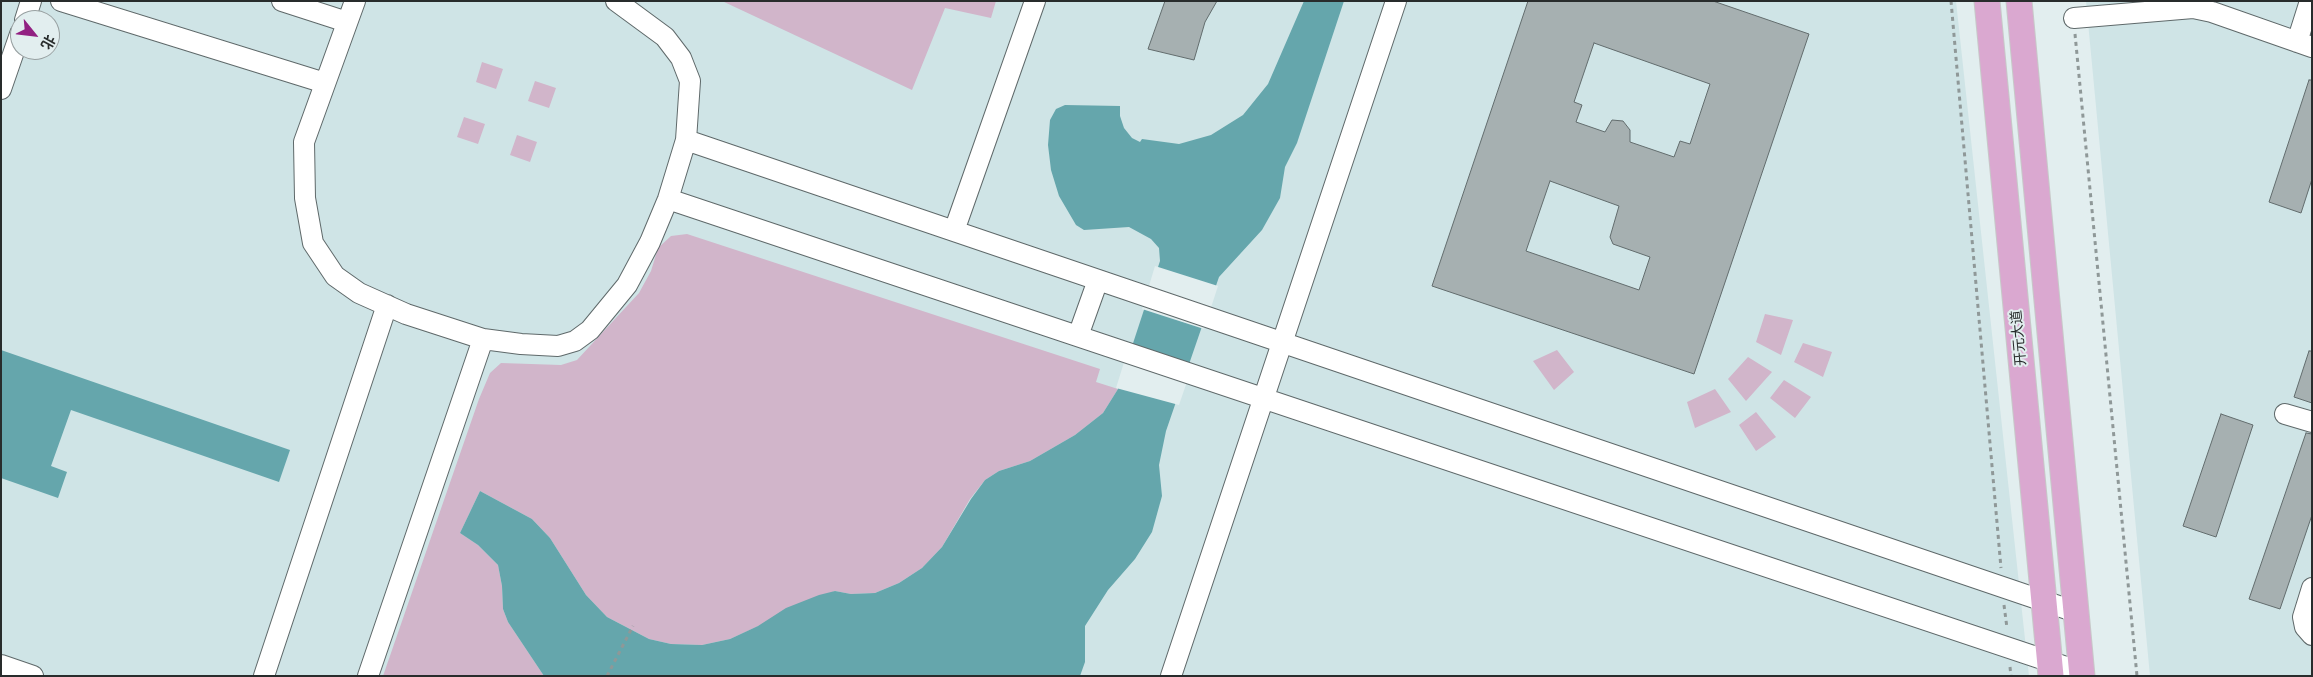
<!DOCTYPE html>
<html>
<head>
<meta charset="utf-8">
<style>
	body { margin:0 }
	#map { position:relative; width:2313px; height:677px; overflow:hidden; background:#e2eeef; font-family:Figtree,"Noto Sans SC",sans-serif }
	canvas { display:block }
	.frame { position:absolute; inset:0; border:2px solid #282c2c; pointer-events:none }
	.north { position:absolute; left:10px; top:10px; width:50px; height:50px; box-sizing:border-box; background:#e2eeef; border:1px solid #98a0a1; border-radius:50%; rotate:119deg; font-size:14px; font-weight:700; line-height:20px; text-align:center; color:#282c2c }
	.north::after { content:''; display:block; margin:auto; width:18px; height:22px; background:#922182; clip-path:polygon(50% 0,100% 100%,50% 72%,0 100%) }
</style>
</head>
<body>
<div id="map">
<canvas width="2313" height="677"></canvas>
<div class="frame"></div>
<div class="north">北</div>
</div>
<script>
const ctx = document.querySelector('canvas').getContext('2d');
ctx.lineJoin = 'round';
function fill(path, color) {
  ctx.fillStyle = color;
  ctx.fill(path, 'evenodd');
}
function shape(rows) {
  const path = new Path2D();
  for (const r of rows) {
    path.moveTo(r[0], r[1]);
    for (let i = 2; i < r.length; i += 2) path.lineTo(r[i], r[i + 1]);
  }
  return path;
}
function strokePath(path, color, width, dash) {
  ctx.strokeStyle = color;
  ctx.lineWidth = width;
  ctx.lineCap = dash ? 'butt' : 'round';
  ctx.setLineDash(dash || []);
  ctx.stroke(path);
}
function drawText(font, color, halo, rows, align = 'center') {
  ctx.font = font + ' Figtree,"Noto Sans SC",sans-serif';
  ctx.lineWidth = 4;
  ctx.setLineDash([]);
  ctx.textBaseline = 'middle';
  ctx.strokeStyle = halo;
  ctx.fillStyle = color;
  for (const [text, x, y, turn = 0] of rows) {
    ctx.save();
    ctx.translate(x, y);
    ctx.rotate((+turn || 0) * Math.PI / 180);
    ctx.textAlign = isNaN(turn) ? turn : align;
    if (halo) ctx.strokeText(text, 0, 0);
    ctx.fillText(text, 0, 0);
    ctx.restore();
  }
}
fill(shape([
	[1,1,1956,1,2029,676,1,676],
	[20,20,50,20,50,50,20,50],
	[2086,1,2312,1,2312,676,2150,676]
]), '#cfe4e6');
fill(shape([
	[722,1,996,1,991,18,945,8,912,90],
	[482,62,503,69,496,89,476,82],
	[535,81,556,88,549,108,528,101],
	[464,117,485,124,478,144,457,137],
	[517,135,537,142,530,162,510,155],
	[687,234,1100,369,1096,382,1118,389,1103,413,1075,435,1030,461,999,471,985,480,970,499,942,547,922,568,899,583,875,593,851,594,835,591,730,639,702,645,671,644,649,639,607,617,586,595,550,538,532,519,480,491,460,533,478,545,498,565,502,586,503,609,508,622,544,676,383,676,479,399,490,373,501,363,561,365,577,360,639,293,651,271,658,248,671,236],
	[1765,314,1793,320,1781,355,1756,342],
	[1803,343,1832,352,1823,377,1794,362],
	[1557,350,1574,372,1554,390,1533,361],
	[1748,357,1772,372,1746,401,1728,379],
	[1784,380,1811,397,1795,418,1770,398],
	[1715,389,1731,412,1695,428,1687,402],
	[1756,412,1776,437,1756,451,1739,425]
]), '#d1b5ca');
fill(shape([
	[1304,1,1344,1,1297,143,1285,167,1280,198,1262,230,1219,277,1166,431,1159,465,1162,496,1152,532,1135,559,1108,590,1085,626,1085,662,1080,676,544,676,508,622,503,609,502,586,498,565,478,545,460,533,480,491,532,519,550,538,586,595,607,617,649,639,671,644,702,645,730,639,758,626,786,608,819,595,835,591,851,594,875,593,899,583,922,568,942,547,971,499,985,480,999,471,1030,461,1075,435,1103,413,1118,389,1160,261,1159,248,1151,239,1129,227,1084,230,1076,225,1059,196,1051,170,1048,145,1050,120,1056,109,1065,105,1120,106,1120,116,1124,128,1132,138,1140,142,1142,139,1179,144,1211,135,1243,115,1268,84],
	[1,350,290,450,279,482,71,410,51,466,67,472,58,498,1,478]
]), '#65a6ac');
fill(shape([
	[1155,266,1218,286,1204,329,1142,309],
	[1130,343,1193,364,1179,405,1116,388]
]), '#e2eeef');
const building = shape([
	[1165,1,1217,1,1205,22,1194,60,1148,49,1165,1],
	[1528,1,1713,1,1809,34,1694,374,1432,286,1528,1],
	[1594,43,1710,84,1690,144,1680,141,1674,157,1630,142,1630,130,1623,121,1612,120,1605,132,1576,122,1582,105,1574,102,1594,43],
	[1550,181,1619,206,1610,237,1613,244,1650,257,1639,290,1526,251,1550,181],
	[2309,80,2312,80,2312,179,2301,213,2269,202,2309,80],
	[2309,351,2312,351,2312,403,2294,397,2309,351],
	[2221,414,2253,425,2216,537,2183,526,2221,414],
	[2306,433,2312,434,2312,515,2280,609,2249,599,2306,433]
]);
fill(building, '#a6b0b1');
strokePath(building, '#636d6e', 1);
const minor = shape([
	[61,1,325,83],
	[282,1,347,22],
	[355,1,304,142,305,198,313,243,335,276,359,293,406,314,483,339,521,344,558,346,575,341,590,330,627,285,650,242,668,199,686,140,690,81,681,58,665,37,616,1],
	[2074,18,2193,8,2212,12,2312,47],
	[25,20,31,1],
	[2297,42,2310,1],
	[1,89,20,34],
	[686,140,2076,612],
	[668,199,2081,672],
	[954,231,1035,1],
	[1078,336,1098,280],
	[2285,414,2312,422],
	[2312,588,2303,617,2305,627,2312,635],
	[1,665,33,676],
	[264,676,387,305],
	[368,676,483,339],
	[1171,676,1396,1]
]);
const major = shape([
	[1987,1,2051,676],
	[2019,1,2082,676]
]);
strokePath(minor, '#5f696a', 22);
strokePath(major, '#c7c8c8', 27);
strokePath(shape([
	[1951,1,2001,568],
	[2075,34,2137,676],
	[2004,605,2007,628],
	[2010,667,2011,676],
	[607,676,633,626]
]), '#8f9898', 3, [4, 4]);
strokePath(minor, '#fff', 20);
strokePath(major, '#daa8d0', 25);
drawText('14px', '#282c2c', '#e2eeef', [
	["开元大道",2019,338,-95]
]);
</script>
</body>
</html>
